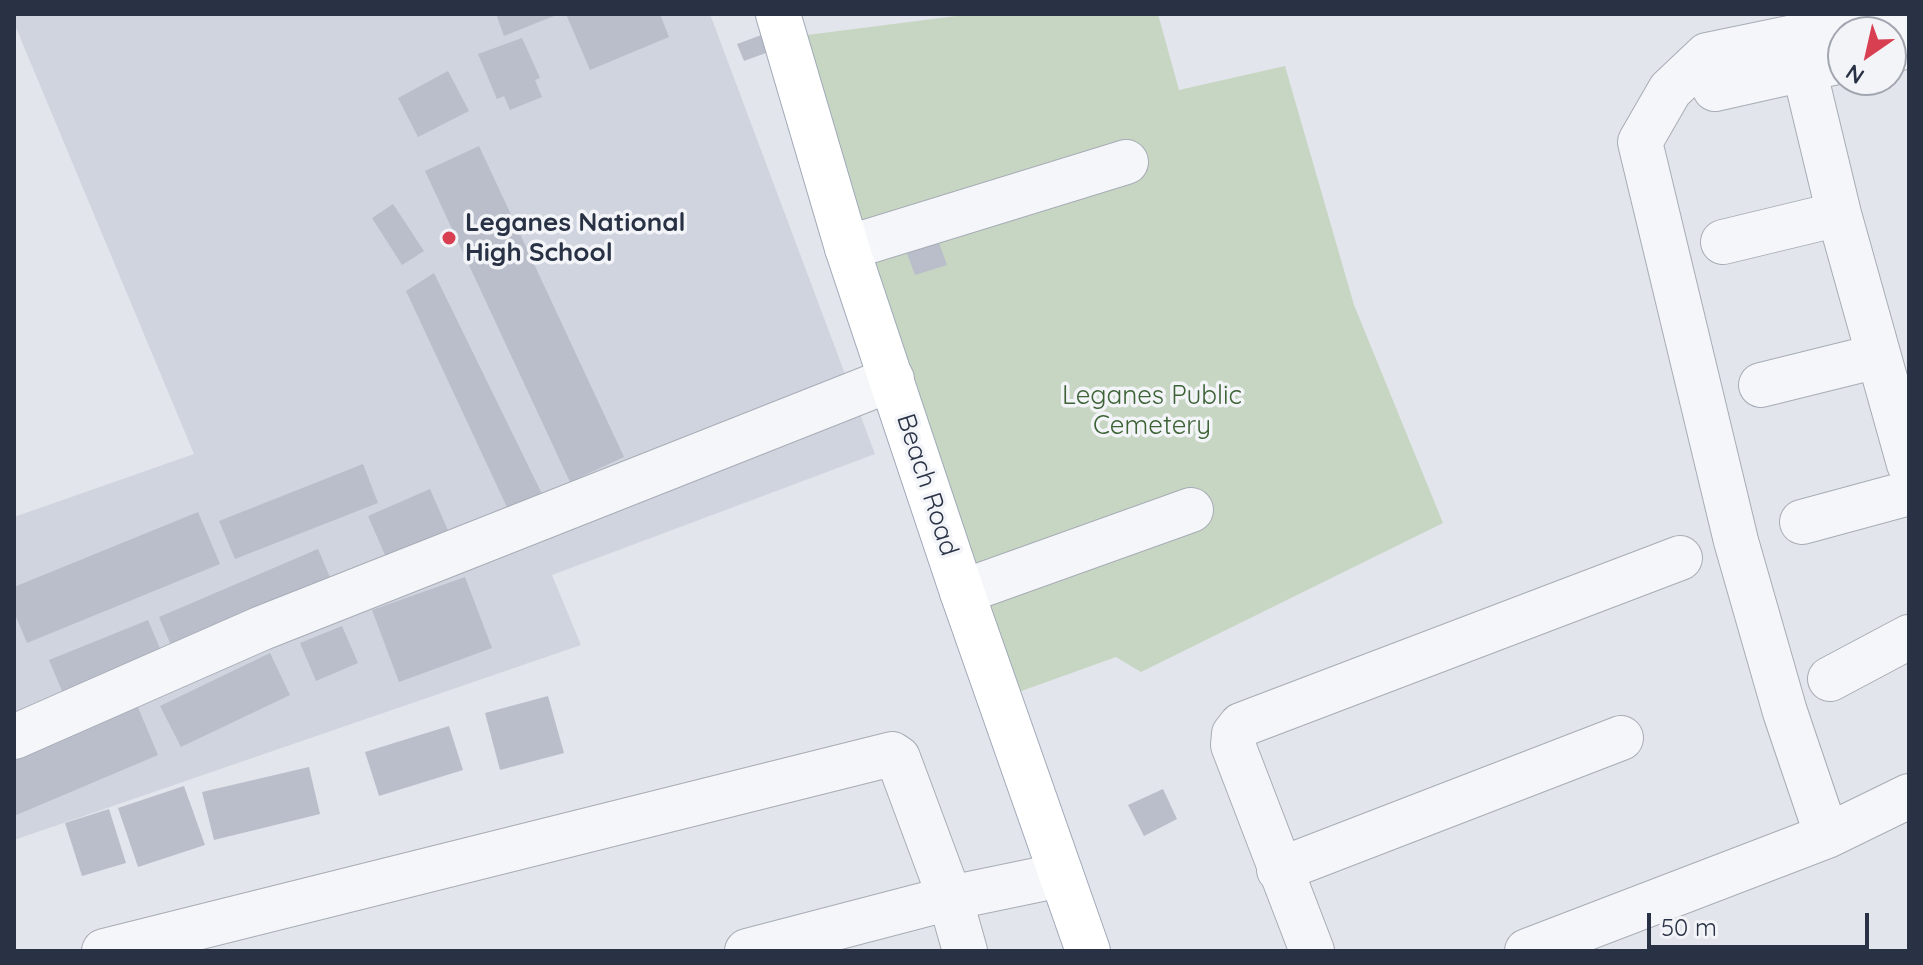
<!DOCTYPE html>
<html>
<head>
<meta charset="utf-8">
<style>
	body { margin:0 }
	#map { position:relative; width:1923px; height:965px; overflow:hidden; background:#e2e5eb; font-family:Quicksand,sans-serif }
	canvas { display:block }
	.frame { position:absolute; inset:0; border:16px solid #293245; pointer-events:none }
	.north { position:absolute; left:1827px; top:16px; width:80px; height:80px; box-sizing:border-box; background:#f2f4f8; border:2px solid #a2a6b0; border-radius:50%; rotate:214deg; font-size:22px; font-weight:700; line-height:32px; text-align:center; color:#293245 }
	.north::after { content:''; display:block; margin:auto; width:28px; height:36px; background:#d83f51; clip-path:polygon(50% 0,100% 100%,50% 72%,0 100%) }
	.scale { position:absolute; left:1647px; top:913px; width:222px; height:36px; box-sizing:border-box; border:4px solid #293245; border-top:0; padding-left:10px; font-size:24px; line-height:28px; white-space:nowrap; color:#293245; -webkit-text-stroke:6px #f2f4f8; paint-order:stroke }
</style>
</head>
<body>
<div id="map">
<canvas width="1923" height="965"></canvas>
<div class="frame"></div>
<div class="north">N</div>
<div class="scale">50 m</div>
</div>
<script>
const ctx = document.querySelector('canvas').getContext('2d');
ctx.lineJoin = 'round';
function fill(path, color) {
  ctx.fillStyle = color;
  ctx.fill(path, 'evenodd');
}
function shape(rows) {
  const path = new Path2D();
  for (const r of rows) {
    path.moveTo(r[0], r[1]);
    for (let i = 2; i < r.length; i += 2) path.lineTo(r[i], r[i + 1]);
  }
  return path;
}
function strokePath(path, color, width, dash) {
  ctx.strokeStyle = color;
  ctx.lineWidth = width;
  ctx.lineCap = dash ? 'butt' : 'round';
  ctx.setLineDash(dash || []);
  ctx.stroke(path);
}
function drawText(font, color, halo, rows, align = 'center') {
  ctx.font = font + ' Quicksand,sans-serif';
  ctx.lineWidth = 7;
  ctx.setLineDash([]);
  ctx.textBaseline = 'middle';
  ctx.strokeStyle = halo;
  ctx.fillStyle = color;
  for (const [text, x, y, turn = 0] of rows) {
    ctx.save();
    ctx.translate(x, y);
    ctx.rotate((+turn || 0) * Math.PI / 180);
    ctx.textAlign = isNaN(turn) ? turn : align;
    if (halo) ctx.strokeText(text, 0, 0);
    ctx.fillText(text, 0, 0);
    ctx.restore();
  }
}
fill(shape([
	[14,14,710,14,875,454,552,575,581,645,14,840,14,517,194,454,14,23]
]), '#d0d4de');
fill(shape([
	[972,14,1158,14,1179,90,1285,66,1354,305,1443,523,1141,672,1116,657,1002,698,799,36]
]), '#c7d6c3');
fill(shape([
	[496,14,559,14,504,36],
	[566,14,660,14,669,37,590,70],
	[767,33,774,50,744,61,737,44],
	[522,38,540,78,535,80,542,97,510,110,504,96,497,99,478,54],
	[448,71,469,111,418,137,398,98],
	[479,146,624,457,570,482,425,171],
	[393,204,424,251,402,265,372,218],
	[934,229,947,265,915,275,902,240],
	[434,273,545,500,512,518,406,291],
	[363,464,378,503,235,559,219,521],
	[430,489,450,535,388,562,368,516],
	[198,512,220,564,27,643,14,612,14,587],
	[318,549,335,589,176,657,159,617],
	[465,577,492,648,399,682,372,610],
	[148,620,164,658,65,698,49,660],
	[342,626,358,663,316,681,300,643],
	[270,653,290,695,181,747,160,706],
	[548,696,564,753,500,770,485,713],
	[137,705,158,755,14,816,14,757],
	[449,726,463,770,379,796,365,752],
	[309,767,320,814,214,840,202,792],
	[184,786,205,845,138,867,118,808],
	[1163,789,1177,819,1144,836,1128,805],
	[109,809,126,863,82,876,65,823]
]), '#b9beca');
const minor = shape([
	[1891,50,1909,46],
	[1843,61,1804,69,1839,214,1909,464],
	[1715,89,1804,69],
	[1723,242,1839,214],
	[847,248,1126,162],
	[1761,385,1878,356],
	[1802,522,1909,493],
	[962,592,1191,510],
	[1830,679,1909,637],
	[14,737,262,628,892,379],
	[1827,836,1785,712,1736,541,1640,142,1670,90,1707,55,1905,14],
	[1279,870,1621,738],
	[104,951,892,754,898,758,950,898,965,951],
	[747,951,950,898,1061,875],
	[1312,951,1233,745,1234,734,1241,725,1680,558],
	[1527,951,1827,836,1909,796]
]);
const major = shape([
	[778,14,847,248,962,592,1088,951]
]);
strokePath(minor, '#a7acb6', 46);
strokePath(major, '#a0a9b8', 46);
strokePath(minor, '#f5f6f9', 44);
strokePath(major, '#fff', 44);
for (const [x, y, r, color] of [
	[449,238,8,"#d83f51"]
]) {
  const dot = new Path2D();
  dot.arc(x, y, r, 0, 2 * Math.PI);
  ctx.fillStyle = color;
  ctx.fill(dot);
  strokePath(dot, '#f2f4f8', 3);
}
drawText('bold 26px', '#293245', '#f2f4f8', [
	["Leganes National",465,223],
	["High School",465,253]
], 'left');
drawText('26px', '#3c6235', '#f2f4f8', [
	["Leganes Public",1152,396],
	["Cemetery",1152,426]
]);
drawText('26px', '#293245', '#f2f4f8', [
	["Beach Road",927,485,72]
]);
</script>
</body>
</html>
